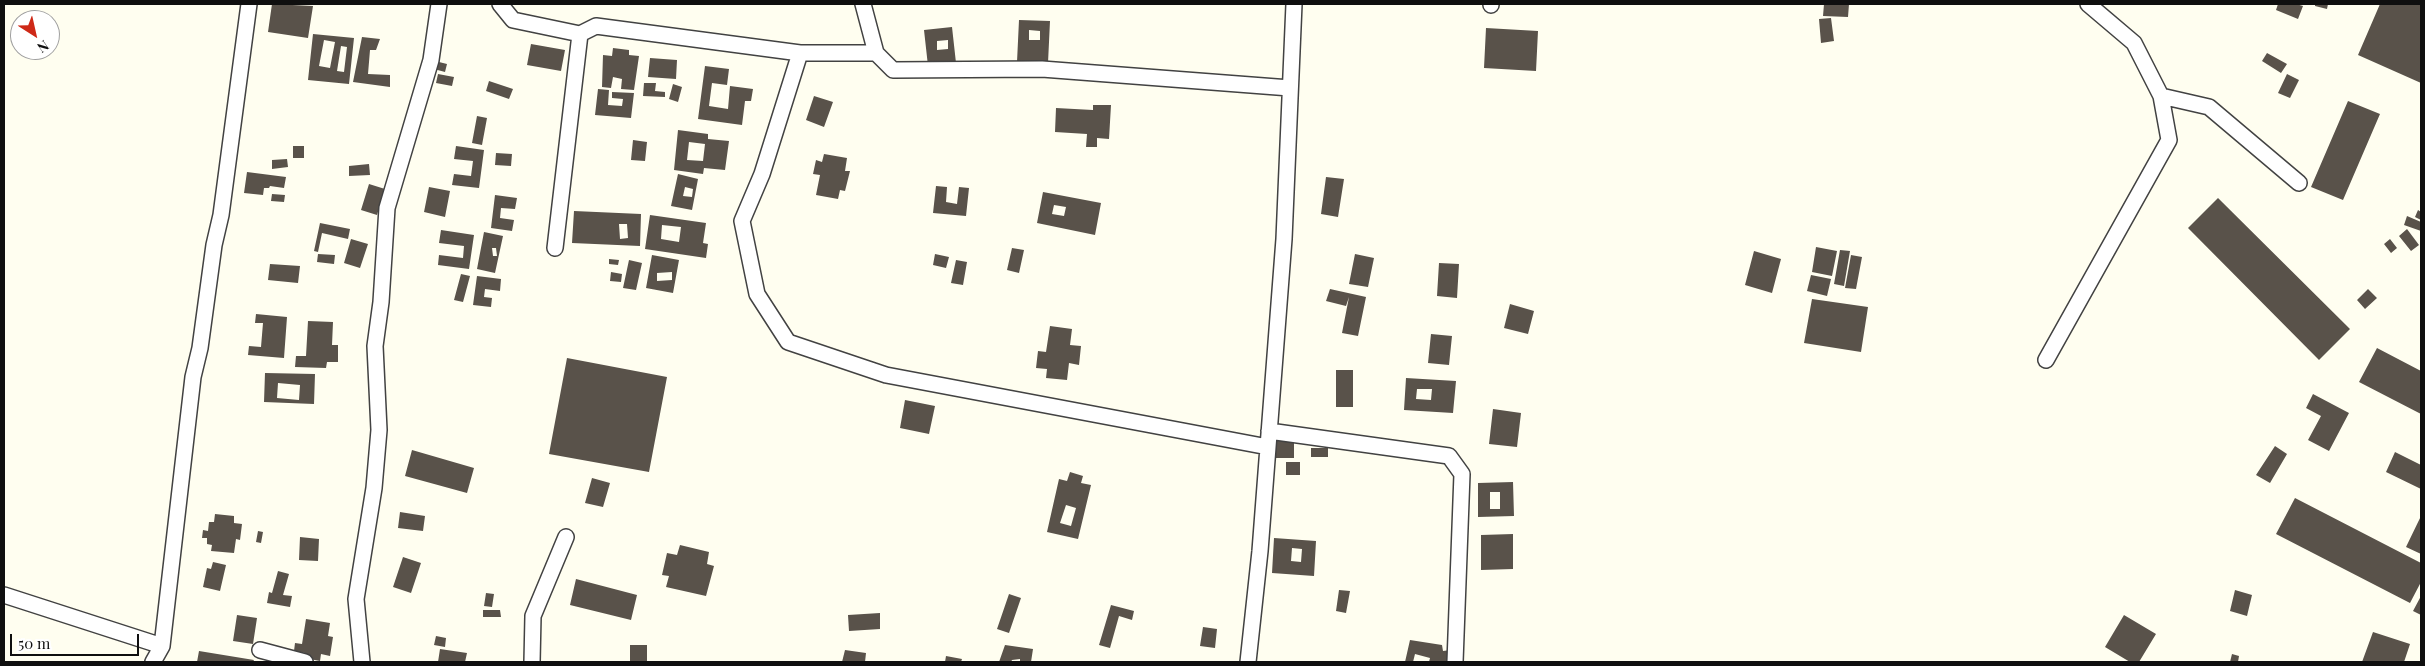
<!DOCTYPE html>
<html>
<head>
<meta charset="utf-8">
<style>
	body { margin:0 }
	#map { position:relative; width:2425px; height:666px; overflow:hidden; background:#fffef0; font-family:"Playfair Display",serif }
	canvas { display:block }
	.frame { position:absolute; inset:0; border:5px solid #0f0f0f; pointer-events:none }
	.north { position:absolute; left:10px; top:10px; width:50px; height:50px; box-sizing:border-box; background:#fff; border:1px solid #9f9f9f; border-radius:50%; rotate:145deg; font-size:14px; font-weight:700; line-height:20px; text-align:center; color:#0f0f0f }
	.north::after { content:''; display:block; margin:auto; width:18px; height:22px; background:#ce2917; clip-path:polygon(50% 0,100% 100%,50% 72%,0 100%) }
	.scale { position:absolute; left:10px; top:634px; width:129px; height:22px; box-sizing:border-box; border:2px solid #0f0f0f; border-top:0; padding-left:6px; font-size:15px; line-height:18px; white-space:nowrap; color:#0f0f0f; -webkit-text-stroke:4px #fff; paint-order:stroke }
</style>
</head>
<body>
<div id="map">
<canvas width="2425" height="666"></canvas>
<div class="frame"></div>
<div class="north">N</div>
<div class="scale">50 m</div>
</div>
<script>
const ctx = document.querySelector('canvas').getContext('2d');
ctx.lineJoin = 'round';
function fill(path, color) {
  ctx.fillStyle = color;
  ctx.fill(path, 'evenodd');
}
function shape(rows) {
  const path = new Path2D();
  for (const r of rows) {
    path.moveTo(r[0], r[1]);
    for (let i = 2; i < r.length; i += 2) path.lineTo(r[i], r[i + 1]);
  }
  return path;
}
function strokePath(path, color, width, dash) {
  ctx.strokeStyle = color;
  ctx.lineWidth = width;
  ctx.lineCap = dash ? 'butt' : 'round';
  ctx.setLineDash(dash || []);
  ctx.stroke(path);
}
fill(shape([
	[272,4,313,6,308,38,268,32],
	[1824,4,1849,4,1848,17,1823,16],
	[2278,4,2296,4,2303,6,2298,19,2276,10],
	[2315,4,2328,4,2327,9,2315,6],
	[2380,4,2421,4,2421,83,2358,55],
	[1831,18,1834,41,1821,43,1819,19],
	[1019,20,1050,21,1048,63,1017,62],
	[1029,30,1040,31,1040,40,1029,40],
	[952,27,956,63,928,66,924,30],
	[948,40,948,49,937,50,937,41],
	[1486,28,1538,31,1536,71,1484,68],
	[313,34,354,38,349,84,308,80],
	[324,40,335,42,330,68,319,66],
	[341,46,347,47,344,72,337,71],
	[362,37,380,39,376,50,370,50,368,74,390,75,390,87,353,82],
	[531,44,565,50,561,71,527,65],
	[613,48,629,50,629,55,639,56,634,90,621,89,622,79,613,77,611,88,602,87,603,55,612,56],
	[2267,53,2287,64,2281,73,2262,61],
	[650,58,677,60,676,79,648,77],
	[435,61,447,64,445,72,434,69],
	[705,66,729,69,727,85,712,83,709,106,728,109,730,86,753,89,751,101,745,101,742,125,698,119],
	[438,74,454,77,452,86,436,83],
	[2287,74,2299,80,2290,98,2278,93],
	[489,81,513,89,509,99,486,91],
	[644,83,656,83,655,91,665,92,665,97,643,96],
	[673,84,682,87,678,102,669,99],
	[598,89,609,90,608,105,622,106,623,99,612,98,612,92,634,93,631,118,595,115],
	[814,96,833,102,824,127,806,120],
	[2348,101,2380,114,2343,200,2311,187],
	[1093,105,1111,105,1109,139,1097,138,1097,147,1086,147,1087,134,1055,132,1056,108,1093,110],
	[477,116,487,118,482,145,472,143],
	[678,130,708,134,708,139,729,141,725,170,704,168,703,174,674,170],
	[689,142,705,144,703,161,687,160],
	[633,140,647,142,645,161,631,160],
	[293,146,304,146,304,158,293,158],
	[456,146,484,150,479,188,452,185,454,174,471,176,473,161,454,159],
	[496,153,512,154,511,166,495,165],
	[824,154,847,158,845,171,850,171,845,191,840,190,838,199,816,195,820,175,813,174,816,160,822,162],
	[287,159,288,167,272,169,272,160],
	[369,164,370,175,349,176,349,166],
	[247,172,286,177,284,188,270,186,269,188,264,188,263,195,244,193],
	[678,174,698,179,692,210,671,206],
	[685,187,693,189,692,197,683,196],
	[1326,177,1344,179,1338,217,1321,214],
	[369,184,385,189,377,215,361,210],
	[936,186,947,187,946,202,957,204,959,187,969,188,966,216,933,213],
	[429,187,450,191,445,217,424,212],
	[1043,192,1101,203,1095,235,1037,223],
	[1054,205,1066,207,1064,216,1052,214],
	[272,194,285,195,284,202,271,201],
	[495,195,517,198,515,209,501,208,500,218,514,220,512,231,491,228],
	[2218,198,2350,329,2319,360,2188,228],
	[2418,210,2421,212,2421,220,2415,217],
	[574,211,641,214,640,246,572,243],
	[619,224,627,224,628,238,620,239],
	[650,215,706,223,703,243,708,244,706,258,645,249],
	[662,225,681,227,679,242,661,239],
	[2407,216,2421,222,2421,231,2404,225],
	[320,223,350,229,348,239,322,233,318,252,314,251],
	[2407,229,2419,245,2411,251,2399,236],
	[441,230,474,235,469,269,438,265,439,255,463,258,464,246,439,243],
	[484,232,503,236,495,273,477,269],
	[492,248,496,248,497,256,493,256],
	[351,239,368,244,360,268,344,263],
	[2390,239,2397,248,2391,253,2384,244],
	[1816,247,1837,251,1832,276,1812,272],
	[1012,248,1024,250,1019,273,1007,270],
	[1840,250,1850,251,1844,286,1834,284],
	[1754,251,1781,259,1772,293,1745,285],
	[318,254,335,255,334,264,317,262],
	[935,254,949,257,946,268,933,265],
	[1355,254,1374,258,1368,287,1349,284],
	[652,255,679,260,673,293,646,288],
	[672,272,672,280,657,281,657,273],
	[1851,255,1862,257,1856,289,1845,288],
	[609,259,619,260,618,265,609,264],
	[629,260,642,263,636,290,623,288],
	[956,260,967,262,963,285,951,283],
	[1439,263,1459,264,1457,298,1437,296],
	[270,264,300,266,298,283,268,280],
	[611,272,622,274,621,282,610,281],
	[461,274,470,276,463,302,454,300],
	[1811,275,1831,279,1827,296,1807,291],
	[477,276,501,279,500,291,485,289,484,297,492,298,491,307,473,305],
	[1330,289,1366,297,1358,336,1342,333,1349,297,1346,306,1326,301],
	[2368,289,2377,298,2365,309,2357,300],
	[1812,299,1868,307,1861,352,1804,343],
	[1510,304,1534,311,1528,334,1504,328],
	[256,314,287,317,284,358,248,355,249,346,261,347,263,323,255,323],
	[308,321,333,322,332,345,338,345,338,362,327,362,326,368,295,367,296,356,306,356],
	[1050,326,1072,329,1070,345,1081,346,1079,365,1069,363,1067,380,1046,378,1047,369,1036,368,1038,351,1046,352],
	[1431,334,1452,336,1449,365,1428,363],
	[2377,348,2421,371,2421,414,2359,382],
	[567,358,667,377,649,472,549,454],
	[1336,370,1353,370,1353,407,1336,407],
	[265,373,315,374,314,404,264,402],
	[278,383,300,385,299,400,277,398],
	[1406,378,1456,381,1453,413,1404,410],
	[1417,389,1432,389,1431,400,1416,399],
	[2313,394,2349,413,2329,451,2308,440,2321,416,2306,408],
	[905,400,935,406,929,434,900,428],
	[1493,409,1521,413,1517,447,1489,444],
	[1276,439,1294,439,1294,458,1276,458],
	[2275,446,2287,454,2270,483,2256,475],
	[1311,448,1328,448,1328,457,1311,457],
	[412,450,474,468,467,493,405,476],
	[2395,452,2421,465,2421,489,2386,472],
	[1286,462,1300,462,1300,475,1286,475],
	[1070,472,1083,476,1081,483,1091,485,1078,539,1047,532,1059,479,1067,481],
	[1066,505,1076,508,1071,526,1060,523],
	[592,478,610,483,603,507,585,503],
	[1513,482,1514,516,1478,517,1478,483],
	[1490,492,1500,492,1500,509,1490,509],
	[2295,498,2421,563,2421,582,2410,603,2276,534],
	[400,512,425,516,423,531,398,528],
	[215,514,234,516,234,523,242,524,240,540,236,539,234,553,211,551,212,545,207,544,207,538,202,538,203,530,208,531,209,522,214,522],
	[2421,516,2421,554,2406,547],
	[258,531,263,532,261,543,256,542],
	[1513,534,1513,569,1481,570,1481,535],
	[300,537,319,539,318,561,299,560],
	[1274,538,1316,541,1314,576,1272,573],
	[1292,548,1302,549,1301,562,1291,561],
	[680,545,709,552,707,564,714,566,706,596,666,587,669,576,662,575,667,553,677,555],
	[403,557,421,563,411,593,393,587],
	[213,562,226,565,220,591,203,587,207,568,211,569],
	[278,571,289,574,283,595,292,596,290,607,267,603,269,592,272,593],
	[576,579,637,595,631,620,570,605],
	[1339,590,1350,591,1346,613,1336,611],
	[2235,590,2252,595,2247,616,2230,611],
	[486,593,494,594,492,607,484,606],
	[1009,594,1021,598,1009,633,997,629],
	[2421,596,2421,615,2413,611],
	[1111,605,1134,611,1132,620,1119,616,1110,648,1099,645],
	[483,610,500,610,501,617,483,617],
	[880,613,880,629,849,631,848,615],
	[237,615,257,618,253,644,233,641],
	[2124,615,2156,634,2139,662,2130,662,2105,647],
	[306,619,330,623,328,636,333,637,330,656,321,654,320,661,304,658,305,653,294,651,295,643,302,644],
	[1203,627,1217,629,1215,648,1200,646],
	[2373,632,2410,644,2404,662,2362,662],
	[436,636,446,638,445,647,434,645],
	[1410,640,1442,645,1443,651,1451,650,1449,662,1429,662,1430,658,1415,654,1413,662,1405,662],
	[630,645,647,645,647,661,630,661],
	[1005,645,1033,649,1031,662,1020,662,1020,659,1012,660,1011,662,999,662],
	[440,649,467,653,465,662,438,662],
	[845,650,866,653,865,662,842,662],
	[199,651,254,660,253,662,197,662],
	[2232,654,2239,656,2238,662,2230,662],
	[946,656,962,659,961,662,945,662]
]), '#59524a');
const street = shape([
	[500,4,513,20,580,34,555,248],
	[863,4,876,53],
	[1491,5,1491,4],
	[580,34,596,26,800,53,876,53,893,70,1042,69,1290,88],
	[800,53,762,174,742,221,757,294,788,342,886,375,1268,447],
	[2161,96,2209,107,2299,183],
	[2046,360,2169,140,2161,96,2134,43,2088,4],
	[1269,431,1449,456,1462,474,1455,662],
	[4,595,162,646],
	[260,650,305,662],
	[153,662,162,646,193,377,200,348,214,245,221,215,249,4],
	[362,662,356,599,374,488,379,430,375,346,381,302,387,208,431,60,439,4],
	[532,662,533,616,566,537],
	[1248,662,1260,551,1284,239,1294,4]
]);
strokePath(street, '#424242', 18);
strokePath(street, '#fff', 15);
</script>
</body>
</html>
